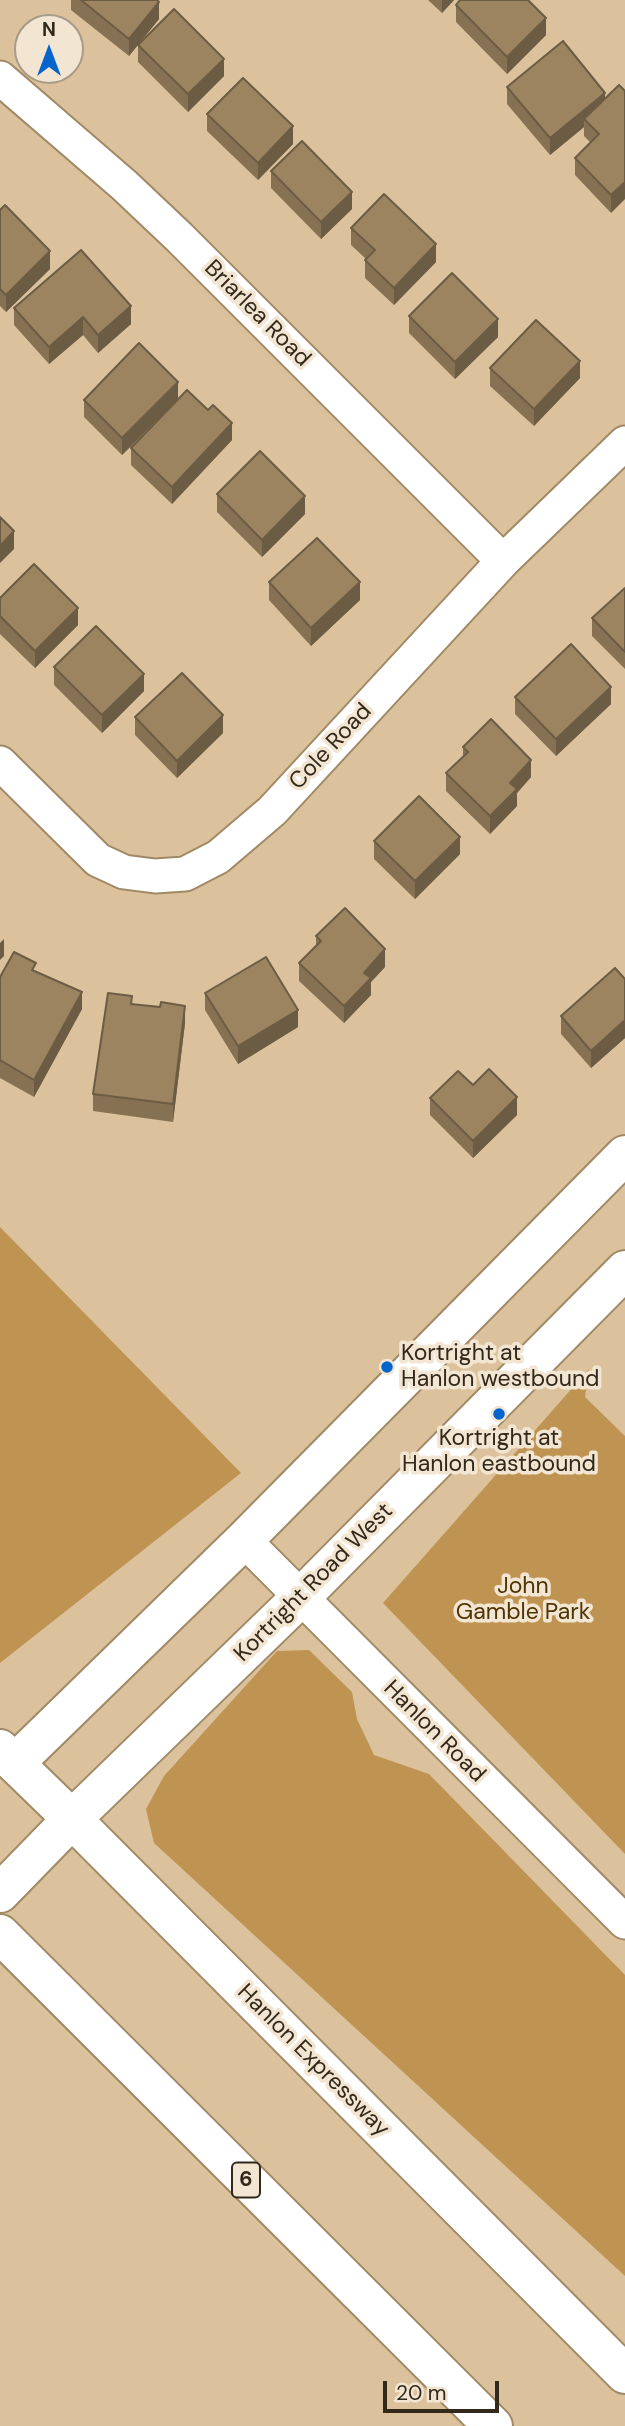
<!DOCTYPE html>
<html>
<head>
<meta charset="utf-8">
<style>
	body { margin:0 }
	#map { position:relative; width:625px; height:2426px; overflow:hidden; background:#dbc29d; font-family:"DM Sans",sans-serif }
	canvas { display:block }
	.north { position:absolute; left:14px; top:14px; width:70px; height:70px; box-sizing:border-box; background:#f2e5d2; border:2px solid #a69a89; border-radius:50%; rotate:0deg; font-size:19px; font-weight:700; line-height:28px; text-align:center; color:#33291b }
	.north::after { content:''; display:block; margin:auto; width:24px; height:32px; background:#0664cd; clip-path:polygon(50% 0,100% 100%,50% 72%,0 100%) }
	.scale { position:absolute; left:383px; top:2381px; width:116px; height:32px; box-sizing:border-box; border:4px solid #33291b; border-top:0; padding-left:9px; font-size:21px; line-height:24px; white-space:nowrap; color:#33291b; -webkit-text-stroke:5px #f2e5d2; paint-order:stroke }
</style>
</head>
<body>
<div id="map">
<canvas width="625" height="2426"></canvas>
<div class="north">N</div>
<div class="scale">20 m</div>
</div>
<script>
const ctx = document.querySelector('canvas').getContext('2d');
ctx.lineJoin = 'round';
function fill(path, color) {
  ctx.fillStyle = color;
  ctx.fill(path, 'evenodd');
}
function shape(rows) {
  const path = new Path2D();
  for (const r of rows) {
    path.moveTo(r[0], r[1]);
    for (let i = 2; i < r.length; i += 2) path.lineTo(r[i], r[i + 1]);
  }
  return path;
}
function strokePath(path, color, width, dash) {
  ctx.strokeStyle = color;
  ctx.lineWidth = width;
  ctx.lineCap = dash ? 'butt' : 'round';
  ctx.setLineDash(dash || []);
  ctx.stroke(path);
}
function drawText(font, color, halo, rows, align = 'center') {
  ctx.font = font + ' "DM Sans",sans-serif';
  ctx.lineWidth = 7;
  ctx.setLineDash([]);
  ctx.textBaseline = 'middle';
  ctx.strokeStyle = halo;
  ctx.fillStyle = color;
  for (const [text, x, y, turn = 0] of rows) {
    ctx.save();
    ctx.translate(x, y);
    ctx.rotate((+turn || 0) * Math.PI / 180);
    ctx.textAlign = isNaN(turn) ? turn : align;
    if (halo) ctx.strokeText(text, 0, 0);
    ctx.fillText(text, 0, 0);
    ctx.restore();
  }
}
fill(shape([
	[0,1227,241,1473,0,1663],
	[589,1369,585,1397,625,1436,625,1854,383,1603],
	[309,1650,352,1692,357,1719,374,1755,429,1774,625,1975,625,2276,154,1843,146,1809,164,1776,277,1651]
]), '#bf9453');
const minor = shape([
	[0,78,124,185,179,237,503,561],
	[0,763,98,860,124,872,155,876,185,874,218,857,272,811,503,561,625,443],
	[244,1540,625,1922]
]);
const tertiary = shape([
	[15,1763,244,1540,625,1155],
	[72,1819,300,1598,625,1270]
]);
const secondary = shape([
	[0,1893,72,1819]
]);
const trunk = shape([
	[0,1749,72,1819]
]);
const motorway = shape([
	[72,1819,625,2374],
	[0,1934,493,2426]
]);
strokePath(minor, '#a18966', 37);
strokePath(tertiary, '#a18966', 42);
strokePath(secondary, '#a18966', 42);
strokePath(trunk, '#a18966', 42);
strokePath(motorway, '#a18966', 42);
strokePath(minor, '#fff', 33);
strokePath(tertiary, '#fff', 38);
strokePath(secondary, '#fff', 38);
strokePath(trunk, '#fff', 38);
strokePath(motorway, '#fff', 38);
fill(shape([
	[71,0,157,0,159,19,129,56,71,10],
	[428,0,454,0,442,13],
	[456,5,546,35,507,74,456,22],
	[138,45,224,76,188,112,138,62],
	[619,85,611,213,575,175,575,158,591,143,584,136,584,127,550,155,507,104,507,87,605,99],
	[207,114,293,144,258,180,207,131],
	[271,171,352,209,321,239,271,188],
	[0,210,50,269,6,312,0,306],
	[351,228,436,262,394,305,365,278,365,260,366,259,351,245],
	[14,308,131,324,98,353,83,335,49,364,14,325],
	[409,316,498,337,455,379,409,333],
	[490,368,580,378,534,426,490,386],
	[178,399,122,455,84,417,84,400],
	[232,440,172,504,131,465,131,448],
	[217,494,305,514,262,557,217,512],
	[269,582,360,600,311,646,269,600],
	[625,588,625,669,592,636,592,618],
	[0,598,78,625,35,668,0,634],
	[54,667,144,691,102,733,54,685],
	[515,697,611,704,556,756,515,714],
	[135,717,223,733,177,778,135,735],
	[463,747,531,777,517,793,517,806,490,834,446,791,446,773,463,757],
	[374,841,460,854,415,899,374,859],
	[316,936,385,967,371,982,371,995,344,1023,299,981,299,963,316,946],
	[36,972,82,1009,34,1097,0,1078,0,977],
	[625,979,625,1038,591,1068,561,1034,561,1016],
	[205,993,298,1027,238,1064,205,1010],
	[132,1004,185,1023,173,1122,93,1111,93,1094],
	[473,1085,517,1115,473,1158,430,1115,430,1098]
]), '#867253');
fill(shape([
	[442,0,454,0,442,13],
	[159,2,159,19,129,56,129,39],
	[546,18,546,35,507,74,507,57],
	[224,59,224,76,188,112,188,94],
	[605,93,605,110,584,119,584,127,550,155,550,138],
	[293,126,293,144,258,180,258,163],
	[625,182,625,199,611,213,611,195],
	[352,192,352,209,321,239,321,222],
	[436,244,436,262,394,305,394,288],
	[50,251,50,269,6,312,6,295],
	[131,306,131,324,98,353,98,335],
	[83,317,83,335,49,364,49,347],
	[498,319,498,337,455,379,455,362],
	[580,361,580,378,534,426,534,409],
	[178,382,178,399,122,455,122,438],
	[232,423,232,440,172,504,172,487],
	[305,496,305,514,262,557,262,540],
	[14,531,14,549,0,563,0,546],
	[360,582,360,600,311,646,311,628],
	[78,608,78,625,35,668,35,651],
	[144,674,144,691,102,733,102,715],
	[611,687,611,704,556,756,556,739],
	[223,715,223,733,177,778,177,761],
	[531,760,531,777,517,793,517,806,490,834,490,816,510,783],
	[460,837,460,854,415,899,415,881],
	[4,939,4,956,0,960,0,943],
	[385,949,385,967,371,982,371,995,344,1023,344,1006,364,973],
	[82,992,82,1009,34,1097,34,1080],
	[185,1006,185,1023,173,1122,173,1104],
	[298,1010,298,1027,238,1064,238,1046],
	[625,1020,625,1038,591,1068,591,1051],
	[517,1097,517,1115,473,1158,473,1141]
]), '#6d5c44');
const building = shape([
	[81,0,157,0,159,2,129,39,81,0],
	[460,0,528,0,546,18,507,57,456,5,460,0],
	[174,9,224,59,188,94,138,45,174,9],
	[563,41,605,93,550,138,507,87,563,41],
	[243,78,293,126,258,163,207,114,243,78],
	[619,85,625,91,625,182,611,195,575,158,599,134,584,119,619,85],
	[302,141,352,192,321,222,271,171,302,141],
	[384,194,436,244,394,288,365,260,375,250,351,228,384,194],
	[5,205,50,251,6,295,0,289,0,210,5,205],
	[81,250,131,306,98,335,83,317,49,347,14,308,81,250],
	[452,273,498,319,455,362,409,316,452,273],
	[536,320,580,361,534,409,490,368,536,320],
	[139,343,178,382,122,438,84,400,139,343],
	[187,390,208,410,213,405,232,423,172,487,131,448,187,390],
	[260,451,305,496,262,540,217,494,260,451],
	[0,517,14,531,0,546,0,517],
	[317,538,360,582,311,628,269,582,317,538],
	[34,564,78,608,35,651,0,616,0,598,34,564],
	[625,588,625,652,592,618,625,588],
	[96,626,144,674,102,715,54,667,96,626],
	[571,644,611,687,556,739,515,697,571,644],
	[182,673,223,715,177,761,135,717,182,673],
	[491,719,531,760,510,783,517,789,490,816,446,773,468,752,463,747,491,719],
	[419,796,460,837,415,881,374,841,419,796],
	[345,908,385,949,364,973,371,978,344,1006,299,963,321,941,316,936,345,908],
	[14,952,36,963,32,970,82,992,34,1080,0,1060,0,977,14,952],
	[266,957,298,1010,238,1046,205,993,266,957],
	[615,968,625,979,625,1020,591,1051,561,1016,615,968],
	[108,993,132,996,131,1004,160,1007,161,1002,185,1006,173,1104,93,1094,108,993],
	[489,1069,517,1097,473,1141,430,1098,458,1071,473,1085,489,1069]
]);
fill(building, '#9c8461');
strokePath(building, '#6d5c44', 2);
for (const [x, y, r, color] of [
	[387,1367,7,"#0664cd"],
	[499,1414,7,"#0664cd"]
]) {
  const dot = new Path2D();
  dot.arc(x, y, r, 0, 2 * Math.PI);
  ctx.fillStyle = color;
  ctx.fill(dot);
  strokePath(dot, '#f2e5d2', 2.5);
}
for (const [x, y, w] of [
	[246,2180,28]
]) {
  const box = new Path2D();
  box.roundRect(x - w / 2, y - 17.5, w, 35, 5);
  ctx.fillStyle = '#f2e5d2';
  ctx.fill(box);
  strokePath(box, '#33291b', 2);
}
drawText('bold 21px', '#33291b', null, [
	["6",246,2180]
]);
drawText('23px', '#33291b', '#f2e5d2', [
	["Briarlea Road",257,314,45],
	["Cole Road",331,747,-47],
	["Kortright Road West",314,1583,-45],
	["Hanlon Road",434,1732,45],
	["Hanlon Expressway",313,2061,45]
]);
drawText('23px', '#33291b', '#f2e5d2', [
	["Kortright at",401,1354],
	["Hanlon westbound",401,1380],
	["Kortright at",499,1439,"center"],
	["Hanlon eastbound",499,1465,"center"]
], 'left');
drawText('23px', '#4f3504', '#f2e5d2', [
	["John",523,1587],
	["Gamble Park",523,1613]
]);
</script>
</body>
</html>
